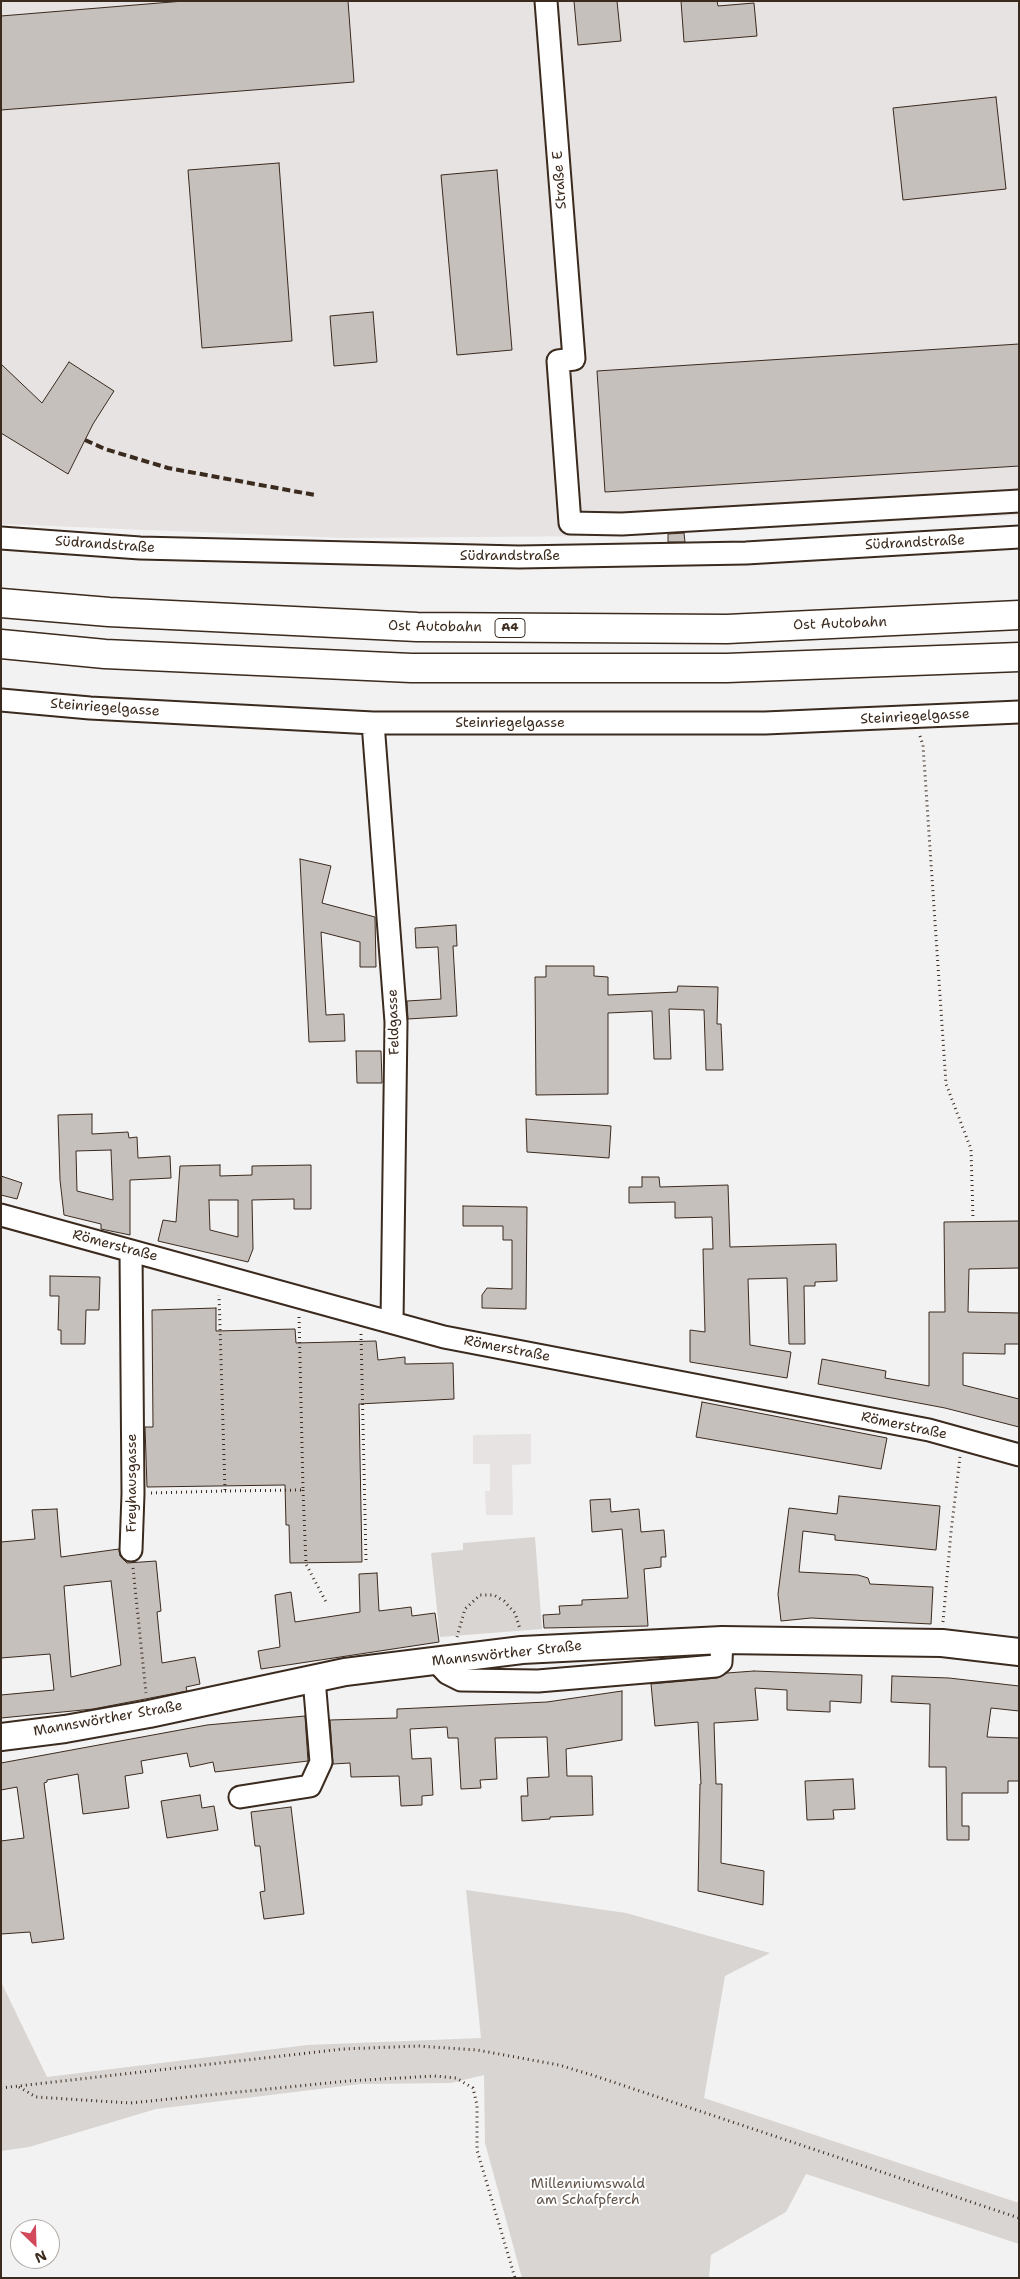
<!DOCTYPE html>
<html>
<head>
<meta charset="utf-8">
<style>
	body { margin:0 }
	#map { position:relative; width:1020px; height:2279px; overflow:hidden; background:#f3f2f2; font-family:"Shantell Sans",sans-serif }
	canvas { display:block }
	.frame { position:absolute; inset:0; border:2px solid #3b2a1e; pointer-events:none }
	.north { position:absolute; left:10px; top:2219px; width:50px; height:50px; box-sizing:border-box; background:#fff; border:1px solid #b1aaa5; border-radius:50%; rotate:156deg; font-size:14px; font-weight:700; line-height:20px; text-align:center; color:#3b2a1e }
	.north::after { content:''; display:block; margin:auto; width:18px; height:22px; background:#d1495b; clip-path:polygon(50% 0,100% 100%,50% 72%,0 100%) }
</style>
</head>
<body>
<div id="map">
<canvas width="1020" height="2279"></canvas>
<div class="frame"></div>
<div class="north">N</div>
</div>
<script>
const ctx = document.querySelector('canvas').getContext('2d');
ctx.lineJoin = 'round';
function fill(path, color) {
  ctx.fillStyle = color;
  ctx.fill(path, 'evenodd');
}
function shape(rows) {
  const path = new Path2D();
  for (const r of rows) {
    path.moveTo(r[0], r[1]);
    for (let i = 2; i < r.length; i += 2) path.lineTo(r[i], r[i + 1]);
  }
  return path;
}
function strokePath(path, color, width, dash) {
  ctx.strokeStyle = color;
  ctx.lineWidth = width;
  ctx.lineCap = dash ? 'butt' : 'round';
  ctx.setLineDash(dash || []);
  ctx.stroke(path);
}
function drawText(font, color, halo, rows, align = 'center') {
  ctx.font = font + ' "Shantell Sans",sans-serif';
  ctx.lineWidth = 4;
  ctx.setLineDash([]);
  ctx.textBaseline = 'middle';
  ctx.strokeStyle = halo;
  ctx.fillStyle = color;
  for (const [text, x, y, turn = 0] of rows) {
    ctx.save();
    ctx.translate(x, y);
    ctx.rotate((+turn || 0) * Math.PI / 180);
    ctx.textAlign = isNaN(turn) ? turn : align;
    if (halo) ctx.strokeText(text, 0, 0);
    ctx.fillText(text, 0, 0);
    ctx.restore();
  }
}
fill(shape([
	[1,1,1019,1,1019,515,607,536,343,538,1,524],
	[531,1434,531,1464,512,1465,513,1515,486,1515,485,1491,490,1491,490,1464,473,1464,473,1435]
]), '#e6e3e2');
fill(shape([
	[535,1537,542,1629,440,1637,431,1553,463,1550,463,1543],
	[466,1890,626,1913,770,1953,725,1976,704,2098,1019,2203,1019,2244,806,2174,786,2212,711,2255,709,2278,522,2278,485,2143,484,2075,451,2083,360,2084,156,2109,29,2147,1,2151,2,1984,47,2077,307,2045,481,2038]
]), '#d8d5d2');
const building = shape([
	[184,1,348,1,354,82,1,110,1,16,184,1],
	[574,1,617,1,621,41,578,45,574,1],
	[681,1,717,1,718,6,754,3,757,36,684,42,681,1],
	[996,97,1006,189,903,200,893,108,996,97],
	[279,163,292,341,202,348,188,170,279,163],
	[497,170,512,350,457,355,441,175,497,170],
	[373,312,377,362,334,366,330,316,373,312],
	[1019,344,1019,466,605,492,597,371,1019,344],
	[69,362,114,391,93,424,68,474,1,433,1,364,42,403,69,362],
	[684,533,685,542,668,542,668,534,684,533],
	[300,859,331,866,322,903,375,917,376,967,360,967,360,942,321,932,326,1015,344,1014,345,1041,309,1042,300,859],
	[456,925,457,946,453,946,457,1016,408,1019,407,1001,441,999,438,947,416,948,415,928,456,925],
	[546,966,594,966,594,976,608,977,608,995,677,992,678,986,718,987,717,1024,721,1024,723,1070,706,1070,704,1010,669,1009,671,1059,654,1059,652,1011,608,1013,608,1094,536,1095,535,977,546,977,546,966],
	[356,1051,381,1051,382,1083,357,1083,356,1051],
	[92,1114,92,1134,128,1132,129,1138,137,1137,138,1158,170,1156,171,1178,130,1180,130,1235,101,1229,101,1224,64,1215,60,1180,58,1115,92,1114],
	[111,1150,113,1200,77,1191,76,1151,111,1150],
	[526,1119,611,1126,609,1158,527,1152,526,1119],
	[220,1165,220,1176,252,1175,252,1166,311,1165,311,1209,294,1209,294,1199,252,1200,253,1249,248,1262,158,1241,163,1220,176,1222,180,1166,220,1165],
	[209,1200,238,1200,238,1237,210,1230,209,1200],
	[1,1176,22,1183,17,1199,1,1195,1,1176],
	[642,1177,659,1177,660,1187,728,1185,730,1247,836,1244,837,1281,815,1282,815,1286,804,1286,805,1344,789,1344,787,1278,748,1279,750,1345,791,1352,787,1378,690,1362,690,1330,705,1332,703,1249,713,1249,712,1217,675,1218,675,1202,629,1203,629,1187,642,1187,642,1177],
	[463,1206,527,1207,526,1309,482,1308,482,1295,487,1288,512,1289,512,1240,503,1240,503,1226,463,1226,463,1206],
	[1019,1221,1019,1268,969,1269,968,1312,1019,1313,1019,1344,1005,1344,1005,1354,963,1353,963,1385,1019,1399,1019,1427,945,1408,818,1384,822,1359,886,1371,885,1378,929,1386,929,1312,945,1312,944,1222,1019,1221],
	[50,1276,100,1277,99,1310,86,1310,85,1344,61,1344,61,1330,58,1330,59,1296,50,1296,50,1276],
	[216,1308,216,1331,295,1329,296,1343,376,1341,378,1360,405,1357,405,1364,453,1363,454,1399,359,1404,362,1562,290,1563,289,1525,286,1525,285,1485,147,1487,145,1427,153,1427,152,1310,216,1308],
	[702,1402,887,1438,881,1469,696,1437,702,1402],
	[839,1496,940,1506,936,1550,835,1540,835,1535,803,1531,799,1572,858,1575,868,1578,870,1584,933,1587,931,1624,811,1618,781,1621,778,1594,789,1508,837,1514,839,1496],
	[610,1499,611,1512,639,1509,641,1532,664,1530,666,1557,661,1557,661,1567,644,1569,648,1626,544,1628,543,1615,560,1614,559,1606,582,1605,582,1600,628,1598,622,1529,592,1532,590,1500,610,1499],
	[57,1509,61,1557,119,1549,120,1556,127,1563,156,1561,161,1611,157,1612,162,1663,195,1657,200,1684,186,1687,187,1691,93,1709,1,1718,1,1695,54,1690,50,1654,1,1658,1,1542,35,1539,32,1510,57,1509],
	[111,1581,121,1665,71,1677,64,1586,111,1581],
	[377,1573,379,1611,411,1607,412,1616,435,1613,439,1642,261,1669,258,1651,280,1647,275,1595,291,1592,295,1622,360,1612,359,1574,377,1573],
	[754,1671,862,1675,861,1703,830,1701,830,1712,787,1710,787,1690,755,1688,758,1720,714,1723,716,1784,722,1784,721,1863,764,1871,763,1905,698,1891,700,1784,701,1784,698,1722,655,1726,651,1684,717,1678,727,1673,754,1671],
	[892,1676,949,1678,1019,1686,1019,1711,991,1708,987,1737,1019,1738,1019,1781,1008,1781,1008,1793,962,1793,962,1826,969,1826,969,1840,947,1840,946,1767,929,1767,930,1704,891,1702,892,1676],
	[622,1691,622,1740,566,1749,567,1776,592,1776,593,1815,550,1817,550,1819,522,1821,521,1796,528,1796,527,1778,549,1777,547,1737,495,1738,497,1779,480,1780,481,1788,461,1789,458,1738,448,1738,447,1727,410,1729,412,1759,431,1758,433,1795,422,1796,422,1805,401,1806,399,1776,351,1777,350,1763,333,1764,330,1720,397,1718,397,1709,547,1702,622,1691],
	[305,1716,308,1761,215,1772,213,1762,190,1767,187,1753,141,1761,143,1773,125,1776,129,1808,83,1814,78,1774,47,1780,47,1782,44,1783,64,1939,32,1943,30,1932,1,1934,1,1841,24,1838,17,1787,1,1790,1,1763,207,1725,305,1716],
	[853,1779,855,1809,833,1810,834,1819,807,1820,805,1781,853,1779],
	[200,1795,202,1808,214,1806,218,1830,167,1838,161,1801,200,1795],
	[291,1807,304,1914,264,1919,260,1892,265,1891,260,1846,255,1846,251,1812,291,1807]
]);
fill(building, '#c6c0bd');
strokePath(building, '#3b2a1e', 1);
const minor = shape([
	[546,1,574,359,558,361,570,523,622,524,1019,501],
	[1,538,140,548,519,557,746,553,1019,537],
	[1,700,90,708,373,723,765,723,1019,712],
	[373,723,396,1022,392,1322],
	[1,1215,444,1337,929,1430,1019,1455],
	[131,1550,133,1494,131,1251],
	[436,1661,447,1673,461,1680,538,1681,716,1666,721,1662,722,1640],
	[240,1797,310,1786,321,1762,314,1679]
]);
const major = shape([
	[1,1737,65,1729,149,1714,345,1672,522,1650,722,1640,942,1643,1019,1652]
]);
const highway = shape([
	[1,603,109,612,417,627,727,629,1019,615],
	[1,644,105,654,411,668,727,668,1019,657]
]);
strokePath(minor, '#3b2a1e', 25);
strokePath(major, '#3b2a1e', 30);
strokePath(highway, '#3b2a1e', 31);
strokePath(shape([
	[920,736,923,745,946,1084,971,1149,973,1219],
	[361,1334,366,1560],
	[303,1490,306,1564,326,1602],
	[225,1491,303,1490,299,1315],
	[151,1493,225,1491,219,1295],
	[133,1568,146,1693],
	[943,1622,951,1532,960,1457],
	[457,1637,465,1609,480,1595,494,1595,504,1601,515,1613,520,1629],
	[19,2087,36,2097,130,2103,348,2081,434,2076,456,2078,473,2088,477,2105,477,2150,515,2278],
	[1,2088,343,2049,418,2046,477,2050,559,2065,592,2075,1019,2218]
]), '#3b2a1e', 3, [1, 4]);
strokePath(minor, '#fff', 21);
strokePath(major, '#fff', 26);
strokePath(highway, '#fff', 28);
strokePath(shape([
	[85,440,105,449,168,468,315,495]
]), '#3b2a1e', 4, [8, 4]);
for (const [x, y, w] of [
	[510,628,30]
]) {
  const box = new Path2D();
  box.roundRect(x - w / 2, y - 9.5, w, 19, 4);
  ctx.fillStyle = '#fff';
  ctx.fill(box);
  strokePath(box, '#3b2a1e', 1);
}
drawText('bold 12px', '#3b2a1e', null, [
	["A4",510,628]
]);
drawText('14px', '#3b2a1e', '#fff', [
	["Straße E",560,180,-94],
	["Südrandstraße",915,543,-3],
	["Südrandstraße",105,545,4],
	["Südrandstraße",510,556],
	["Ost Autobahn",840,624,-2],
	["Ost Autobahn",435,627,1],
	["Steinriegelgasse",105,708,4],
	["Steinriegelgasse",915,717,-3],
	["Steinriegelgasse",510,723],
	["Feldgasse",394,1022,-92],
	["Römerstraße",115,1246,15],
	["Römerstraße",507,1349,11],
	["Römerstraße",904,1426,12],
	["Freyhausgasse",132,1483,-90],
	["Mannswörther Straße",507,1654,-6],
	["Mannswörther Straße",108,1719,-10]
]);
drawText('14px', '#62554b', '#fff', [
	["Millenniumswald",588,2184],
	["am Schafpferch",588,2200]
]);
</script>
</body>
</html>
